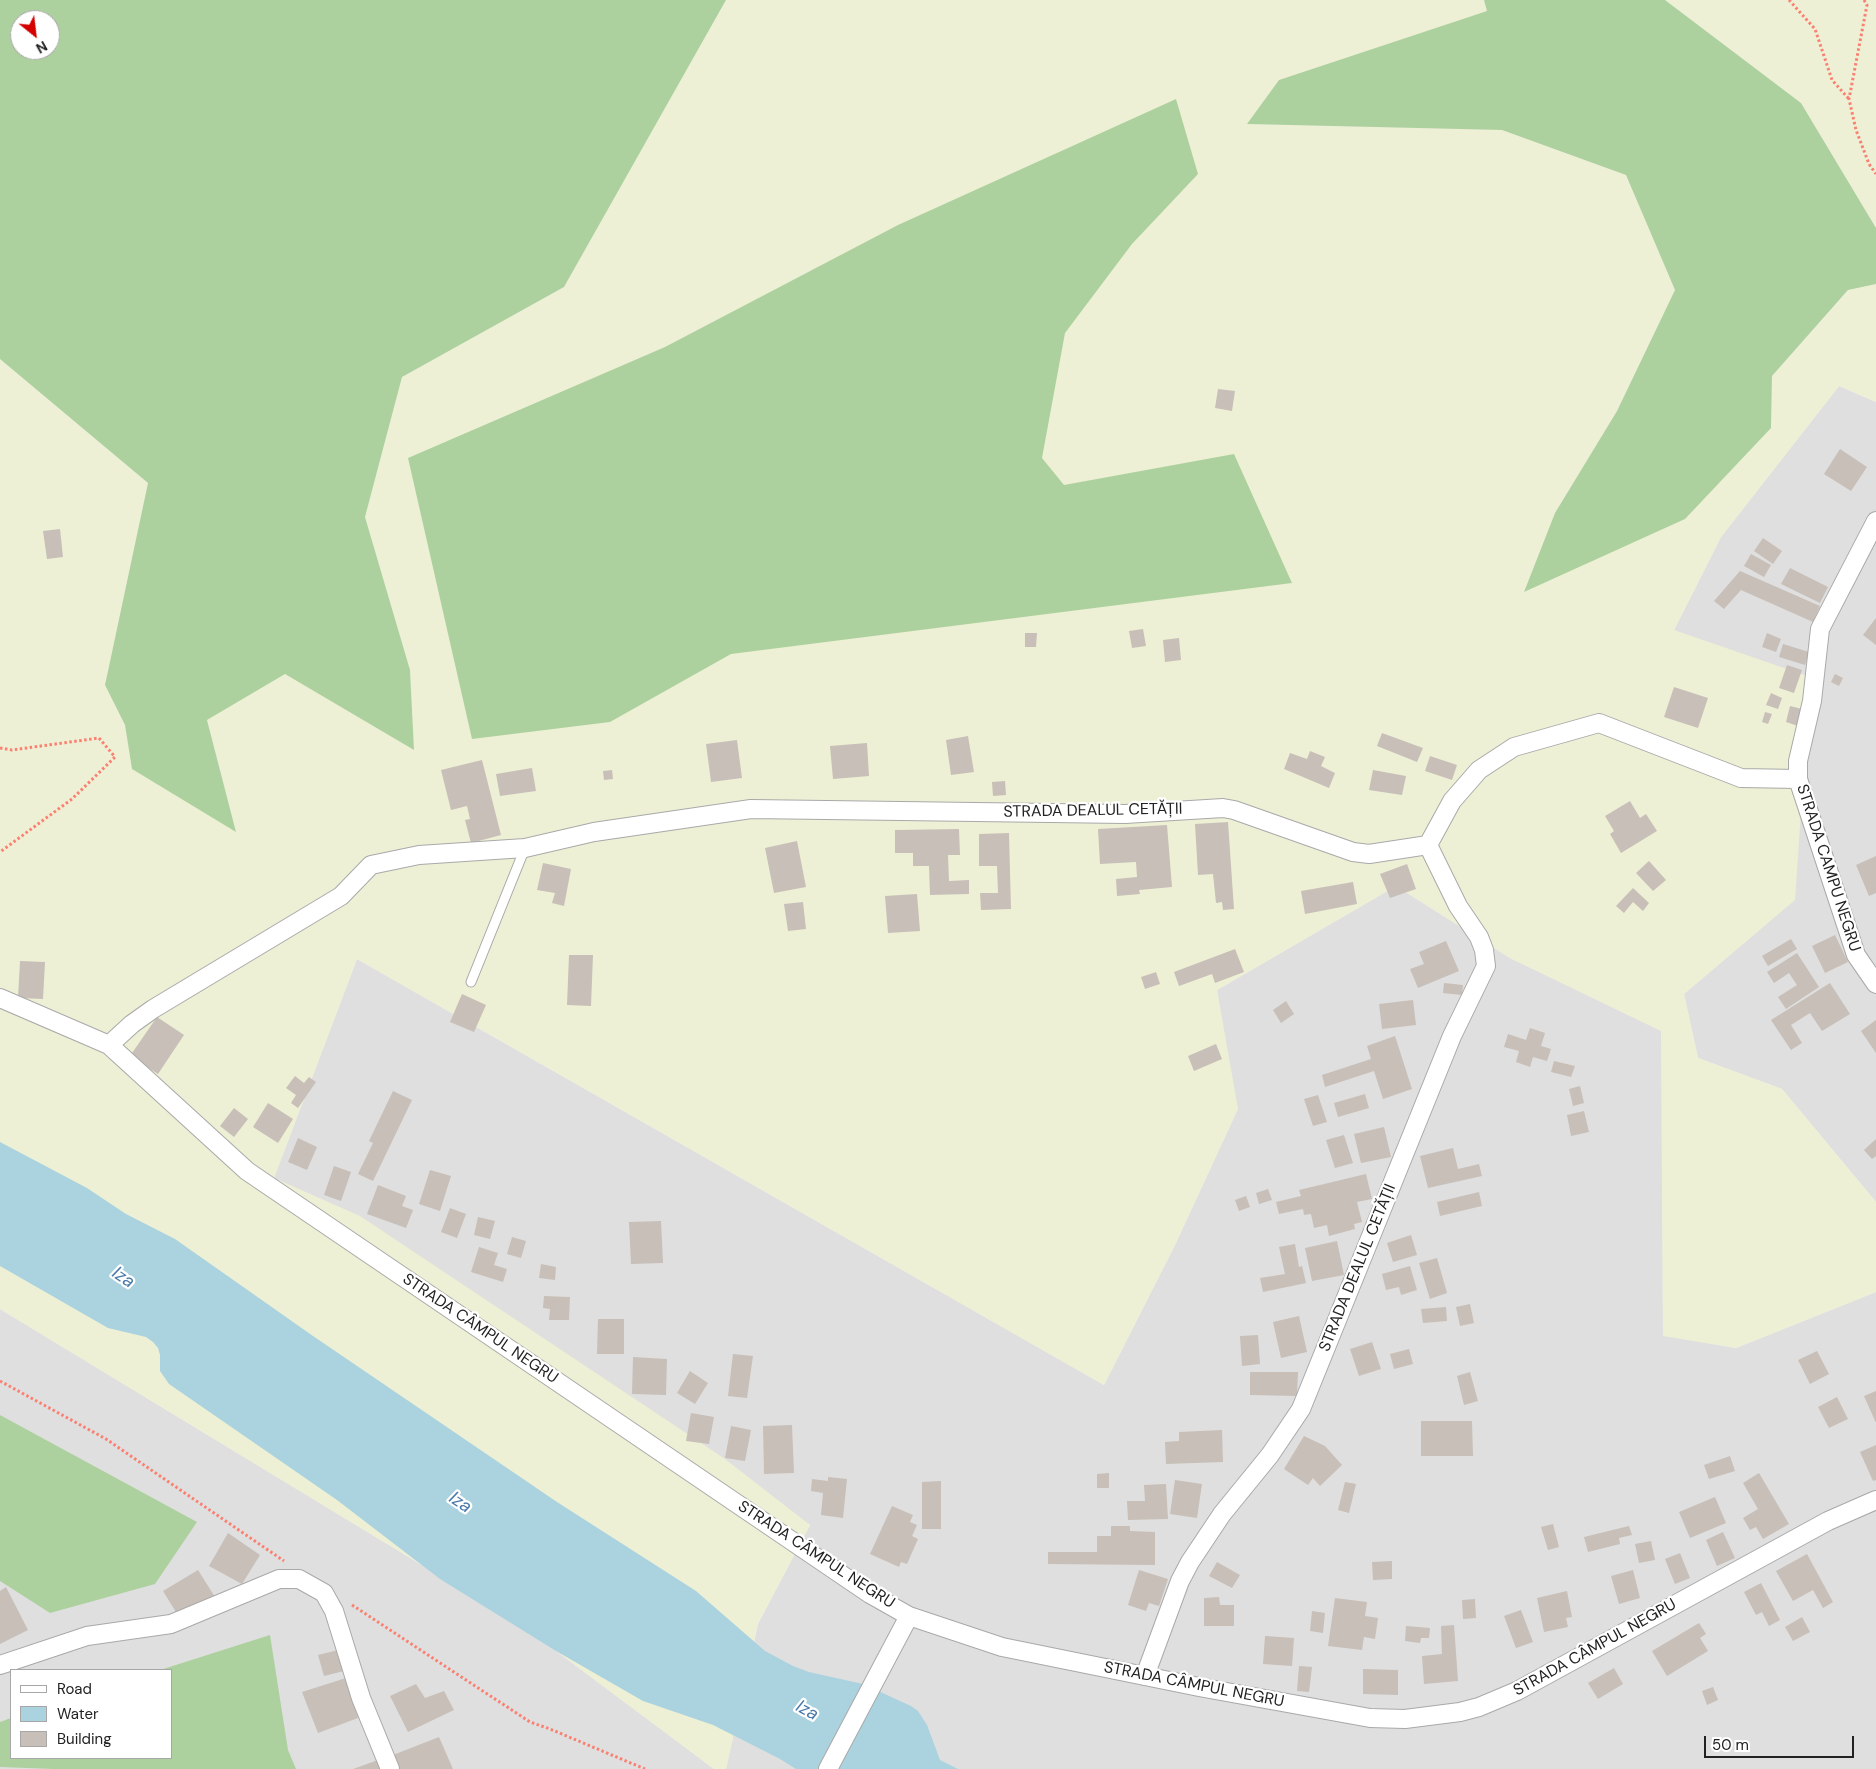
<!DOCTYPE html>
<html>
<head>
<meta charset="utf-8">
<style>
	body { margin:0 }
	#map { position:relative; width:1876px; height:1769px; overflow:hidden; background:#f2efe9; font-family:"DM Sans",sans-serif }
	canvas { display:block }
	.legend { position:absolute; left:10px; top:1669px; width:162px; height:90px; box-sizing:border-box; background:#fff; border:1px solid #a7a7a7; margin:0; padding:6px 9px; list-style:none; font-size:15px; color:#222 }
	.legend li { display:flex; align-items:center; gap:10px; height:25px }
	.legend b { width:25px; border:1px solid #a7a7a7 }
	.north { position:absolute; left:10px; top:10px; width:50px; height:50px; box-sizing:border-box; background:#fff; border:1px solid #a7a7a7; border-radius:50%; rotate:151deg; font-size:14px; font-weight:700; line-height:20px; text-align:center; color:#222 }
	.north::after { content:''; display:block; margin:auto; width:18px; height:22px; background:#d40000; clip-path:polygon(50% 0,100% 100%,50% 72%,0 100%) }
	.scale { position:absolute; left:1704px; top:1736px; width:150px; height:22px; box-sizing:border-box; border:2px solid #222; border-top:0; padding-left:6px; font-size:15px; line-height:18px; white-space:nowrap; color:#222; -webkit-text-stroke:4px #fff; paint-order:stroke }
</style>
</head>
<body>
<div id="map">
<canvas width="1876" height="1769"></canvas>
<ul class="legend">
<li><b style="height:6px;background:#fff"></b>Road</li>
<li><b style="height:14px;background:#aad3df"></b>Water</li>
<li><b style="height:14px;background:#c7bfb8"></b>Building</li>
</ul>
<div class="north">N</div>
<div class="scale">50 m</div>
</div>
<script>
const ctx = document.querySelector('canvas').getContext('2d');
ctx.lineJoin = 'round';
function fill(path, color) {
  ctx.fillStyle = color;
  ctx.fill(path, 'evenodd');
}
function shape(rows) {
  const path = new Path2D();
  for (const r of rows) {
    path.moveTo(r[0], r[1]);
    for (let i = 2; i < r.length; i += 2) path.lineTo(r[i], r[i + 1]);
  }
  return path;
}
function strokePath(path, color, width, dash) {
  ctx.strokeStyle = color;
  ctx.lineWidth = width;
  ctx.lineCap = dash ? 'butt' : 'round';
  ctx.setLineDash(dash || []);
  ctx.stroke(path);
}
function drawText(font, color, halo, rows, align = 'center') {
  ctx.font = font + ' "DM Sans",sans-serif';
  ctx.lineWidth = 4.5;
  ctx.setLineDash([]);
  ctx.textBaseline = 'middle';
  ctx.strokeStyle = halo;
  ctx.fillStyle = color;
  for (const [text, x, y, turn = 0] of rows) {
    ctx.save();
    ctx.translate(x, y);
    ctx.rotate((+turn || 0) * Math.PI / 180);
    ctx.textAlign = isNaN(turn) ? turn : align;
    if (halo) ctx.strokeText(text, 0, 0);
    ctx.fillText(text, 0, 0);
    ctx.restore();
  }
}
fill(shape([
	[1839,386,1876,402,1876,1202,1782,1089,1698,1058,1684,994,1795,899,1674,630,1721,537],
	[1396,886,1510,958,1662,1031,1663,1335,1736,1348,1876,1292,1876,1769,726,1769,758,1624,810,1525,274,1178,357,959,1104,1385,1175,1245,1235,1115,1217,990],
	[0,1309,524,1627,714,1769,0,1769],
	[11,1670,171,1670,171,1758,11,1758]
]), '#e0dfdf');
fill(shape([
	[726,0,1484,0,1488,11,1279,80,1248,124,1502,130,1626,175,1675,290,1617,411,1555,513,1524,592,1771,428,1772,376,1849,290,1876,284,1876,402,1839,386,1721,537,1674,630,1810,677,1795,900,1684,994,1698,1058,1782,1089,1876,1202,1876,1292,1736,1348,1663,1336,1661,1031,1510,958,1396,886,1217,990,1238,1109,1175,1245,1104,1385,357,959,274,1178,360,1216,725,1459,810,1525,758,1623,726,1769,714,1769,524,1627,0,1309,0,359,148,483,105,685,125,725,132,769,236,831,207,720,285,673,414,750,410,670,365,517,402,377,564,287],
	[1665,0,1876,0,1876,228,1801,103]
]), '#eef0d5');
fill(shape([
	[0,0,726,0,564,287,402,377,365,517,410,670,414,750,285,674,207,720,236,832,132,769,125,725,105,685,148,483,0,359],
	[20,20,50,20,50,50,20,50],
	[1484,0,1665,0,1801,103,1876,228,1876,284,1848,290,1772,376,1771,428,1685,519,1524,592,1555,513,1617,411,1675,290,1626,175,1502,130,1247,124,1279,80,1487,11],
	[1176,99,1198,174,1132,244,1065,333,1042,458,1064,485,1234,454,1292,583,731,654,610,722,472,739,408,458,665,347,898,225],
	[0,1415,197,1522,155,1584,50,1613,0,1581],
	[270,1635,288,1750,296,1769,53,1769,0,1767,0,1722,11,1718,11,1758,171,1758,171,1670,160,1670]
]), '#add19e');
fill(shape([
	[0,1142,87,1188,126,1214,175,1239,313,1336,557,1502,696,1591,765,1651,793,1666,809,1672,863,1684,911,1706,918,1711,927,1725,940,1760,958,1769,796,1769,780,1759,713,1725,643,1701,556,1651,440,1579,337,1500,169,1384,160,1371,160,1355,158,1348,153,1342,146,1337,108,1328,0,1266]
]), '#aad3df');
fill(shape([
	[1218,389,1235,391,1232,411,1215,408],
	[1840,449,1867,467,1851,491,1824,474],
	[60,529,63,557,47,559,43,531],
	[1763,538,1782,551,1773,564,1754,551],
	[1751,554,1771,565,1764,577,1744,566],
	[1790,568,1828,587,1820,603,1781,584],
	[1740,571,1820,606,1813,622,1741,590,1724,609,1714,601],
	[1876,618,1876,645,1863,635],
	[1143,629,1146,646,1132,648,1129,631],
	[1025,633,1037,633,1036,647,1025,647],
	[1767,633,1781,639,1776,652,1762,647],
	[1179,638,1181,660,1165,662,1163,640],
	[1783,644,1809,652,1805,665,1779,657],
	[1787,665,1802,670,1794,693,1779,688],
	[1835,674,1843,678,1839,686,1831,682],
	[1674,687,1708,698,1698,728,1664,717],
	[1771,693,1782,698,1778,709,1766,705],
	[1790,706,1802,709,1798,726,1786,722],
	[1765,712,1772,714,1768,724,1762,722],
	[1382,733,1423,748,1417,762,1377,746],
	[968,736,974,772,951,775,946,740],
	[737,740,742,778,711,782,706,744],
	[867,743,869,776,833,779,830,746],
	[1310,751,1325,757,1321,766,1335,773,1329,788,1284,769,1290,753,1307,759],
	[1430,756,1457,765,1452,780,1425,771],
	[482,760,501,835,471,843,465,820,470,819,467,806,451,810,441,770],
	[532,768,536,791,500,796,496,774],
	[612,770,613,779,604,780,603,771],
	[1373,770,1406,776,1402,795,1369,790],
	[1005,781,1006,795,993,796,992,782],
	[1630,801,1640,818,1646,814,1657,831,1621,853,1610,834,1614,831,1605,816],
	[1228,822,1234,909,1223,910,1222,902,1216,903,1213,874,1198,875,1195,824],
	[1167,825,1172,887,1139,890,1140,894,1117,896,1116,879,1137,877,1136,862,1100,864,1098,829],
	[959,829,960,855,948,855,949,881,969,880,969,894,930,895,929,866,913,866,913,853,895,853,895,830],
	[1009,833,1011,909,981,910,980,893,998,893,997,866,979,866,979,834],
	[797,841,806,887,774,893,765,848],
	[1876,856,1876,893,1869,896,1856,865],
	[1649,861,1666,880,1653,891,1636,873],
	[543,863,571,869,564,906,552,903,555,893,537,890],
	[1407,864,1416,889,1390,898,1380,874],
	[1353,882,1357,904,1305,914,1301,891],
	[1633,888,1649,903,1643,911,1633,902,1624,913,1616,906],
	[917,894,920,931,888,933,885,896],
	[803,902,806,929,788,931,784,904],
	[1835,935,1848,962,1825,973,1812,946],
	[1791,939,1797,949,1768,966,1762,956],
	[1446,941,1459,971,1418,988,1410,969,1424,964,1419,952],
	[1235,949,1244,972,1215,983,1212,974,1179,986,1174,972],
	[1797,953,1819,987,1786,1009,1778,997,1797,985,1789,973,1774,983,1767,972],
	[569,955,593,955,591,1006,567,1005],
	[20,961,45,962,43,999,18,998],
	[1156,972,1160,984,1145,989,1141,977],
	[1444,983,1463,985,1462,995,1443,993],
	[1830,983,1850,1014,1822,1031,1810,1013,1791,1025,1802,1043,1791,1050,1771,1020],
	[462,994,486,1005,474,1032,450,1022],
	[1413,1000,1416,1025,1382,1029,1379,1004],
	[1286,1001,1294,1014,1281,1023,1273,1010],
	[157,1017,184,1035,158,1074,130,1056],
	[1876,1020,1876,1053,1861,1031],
	[1530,1028,1545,1033,1541,1046,1551,1049,1547,1061,1533,1057,1530,1067,1516,1062,1519,1051,1504,1047,1508,1034,1526,1040],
	[1395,1036,1412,1089,1383,1099,1374,1071,1325,1087,1322,1075,1371,1059,1367,1046],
	[1216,1044,1222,1059,1194,1071,1188,1056],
	[1554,1061,1575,1066,1571,1077,1551,1072],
	[295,1076,304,1083,309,1077,316,1082,298,1108,291,1103,296,1095,286,1088],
	[1580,1086,1584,1103,1573,1106,1569,1089],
	[393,1091,412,1100,373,1181,358,1174,373,1143,369,1141],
	[1365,1094,1369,1108,1338,1117,1334,1103],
	[1318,1095,1327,1122,1313,1126,1304,1099],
	[268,1103,293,1119,278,1143,253,1127],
	[234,1108,248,1119,234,1137,220,1126],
	[1584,1111,1589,1132,1571,1136,1567,1115],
	[1384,1127,1391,1157,1361,1163,1354,1134],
	[1344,1135,1353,1163,1335,1168,1326,1140],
	[298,1138,317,1147,307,1170,288,1162],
	[1876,1139,1876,1156,1872,1159,1864,1150],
	[1453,1148,1458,1169,1479,1164,1482,1176,1428,1188,1420,1156],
	[334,1166,351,1172,341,1201,324,1195],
	[430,1170,451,1176,440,1211,419,1204],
	[1366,1174,1372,1199,1357,1202,1362,1222,1354,1224,1355,1229,1329,1236,1327,1225,1314,1228,1311,1214,1304,1215,1303,1209,1279,1214,1276,1202,1301,1196,1299,1190],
	[378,1185,406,1196,402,1206,413,1210,406,1228,367,1214],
	[1268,1189,1272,1200,1259,1204,1256,1193],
	[1479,1192,1482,1206,1440,1216,1437,1202],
	[1246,1196,1250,1207,1239,1211,1235,1200],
	[450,1208,466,1214,457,1238,441,1232],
	[478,1217,495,1221,490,1239,474,1235],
	[661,1221,663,1263,631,1264,629,1222],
	[1411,1235,1417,1255,1393,1262,1387,1243],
	[512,1237,526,1241,521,1258,507,1254],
	[1337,1241,1344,1275,1312,1281,1305,1248],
	[1295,1244,1299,1267,1302,1266,1306,1283,1263,1292,1260,1278,1285,1274,1279,1247],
	[479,1247,498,1253,494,1265,507,1269,503,1282,471,1272],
	[1437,1258,1447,1293,1430,1299,1419,1263],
	[541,1264,556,1267,555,1280,539,1278],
	[1410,1266,1417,1290,1401,1295,1399,1287,1386,1290,1382,1274],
	[544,1296,570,1297,569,1320,549,1320,550,1309,543,1308],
	[1470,1304,1474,1323,1460,1326,1456,1307],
	[1446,1307,1447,1321,1423,1323,1421,1309],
	[1299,1316,1307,1352,1281,1358,1273,1322],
	[598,1319,624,1319,624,1354,597,1354],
	[1258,1335,1260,1364,1242,1366,1240,1336],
	[1372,1342,1381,1369,1359,1376,1350,1349],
	[1409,1349,1413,1364,1394,1369,1390,1354],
	[1817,1351,1829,1374,1810,1384,1798,1360],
	[733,1354,753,1356,747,1398,728,1396],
	[633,1357,667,1359,666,1395,632,1394],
	[690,1371,708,1383,695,1404,677,1393],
	[1250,1372,1298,1372,1297,1396,1250,1395],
	[1470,1372,1478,1401,1464,1405,1457,1376],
	[1876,1391,1876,1423,1864,1396],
	[1837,1397,1848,1419,1829,1428,1818,1407],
	[691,1413,714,1417,709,1444,686,1441],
	[1421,1421,1472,1421,1473,1456,1421,1456],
	[792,1425,794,1473,764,1474,763,1426],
	[731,1426,751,1430,745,1461,725,1458],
	[1222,1430,1223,1462,1166,1464,1165,1442,1179,1441,1179,1432],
	[1304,1436,1325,1446,1342,1465,1320,1486,1313,1478,1308,1485,1284,1469],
	[1876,1445,1876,1480,1873,1481,1860,1452],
	[1730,1456,1735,1471,1709,1479,1704,1465],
	[1109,1473,1109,1488,1097,1488,1097,1474],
	[1759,1473,1789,1524,1763,1539,1756,1527,1750,1530,1743,1518,1758,1509,1743,1483],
	[828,1477,847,1479,843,1518,821,1515,823,1493,811,1491,812,1479,828,1481],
	[1175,1480,1202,1484,1197,1518,1170,1514],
	[941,1481,941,1529,922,1529,922,1482],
	[1345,1482,1356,1484,1349,1513,1338,1510],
	[1166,1484,1168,1519,1128,1520,1127,1501,1145,1501,1144,1485],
	[1715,1497,1726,1523,1690,1538,1679,1512],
	[892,1506,913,1515,910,1522,917,1525,912,1536,918,1539,907,1564,901,1562,899,1567,870,1554],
	[1553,1524,1559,1547,1548,1550,1541,1527],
	[1111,1526,1130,1526,1130,1531,1155,1532,1155,1565,1048,1564,1048,1552,1097,1552,1097,1536,1111,1536],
	[1629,1526,1632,1535,1619,1538,1620,1544,1588,1552,1584,1537],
	[1723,1532,1735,1558,1717,1566,1706,1540],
	[228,1533,260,1555,242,1584,209,1566],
	[1651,1541,1655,1560,1639,1563,1635,1544],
	[1680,1553,1690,1578,1675,1584,1665,1559],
	[1807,1554,1833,1602,1823,1608,1813,1590,1793,1601,1776,1571],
	[1392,1561,1392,1579,1373,1580,1372,1562],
	[1217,1562,1240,1575,1232,1588,1209,1576],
	[198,1570,215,1597,179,1617,163,1591],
	[1139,1570,1168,1579,1159,1606,1149,1603,1146,1611,1128,1605],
	[1633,1570,1640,1598,1619,1604,1611,1576],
	[1761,1583,1780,1620,1769,1626,1762,1612,1756,1615,1744,1592],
	[6,1587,28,1630,0,1644,0,1591],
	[1567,1591,1572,1617,1566,1618,1568,1627,1544,1632,1537,1598],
	[1219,1597,1220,1605,1234,1605,1234,1626,1204,1626,1204,1598],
	[1335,1598,1367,1602,1365,1616,1378,1618,1375,1639,1364,1637,1362,1650,1328,1646],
	[1475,1599,1476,1618,1463,1619,1462,1600],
	[1521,1610,1533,1642,1516,1648,1504,1616],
	[1312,1611,1325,1613,1323,1633,1310,1631],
	[1802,1617,1810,1632,1793,1641,1785,1627],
	[1699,1623,1706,1634,1700,1638,1708,1651,1667,1676,1652,1651],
	[1454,1625,1458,1681,1424,1684,1422,1656,1442,1654,1441,1626],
	[1406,1626,1430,1628,1429,1638,1421,1638,1420,1643,1405,1641],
	[1265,1636,1294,1638,1292,1666,1263,1664],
	[338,1650,344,1671,324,1676,318,1655],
	[1299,1666,1312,1667,1309,1692,1297,1691],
	[1614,1668,1623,1684,1598,1699,1588,1683],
	[1363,1669,1398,1670,1398,1695,1363,1694],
	[346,1678,358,1718,318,1733,302,1692],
	[416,1684,425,1698,444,1691,454,1710,408,1732,390,1696],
	[1713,1687,1718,1700,1707,1705,1702,1691],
	[439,1737,453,1769,399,1769,393,1755],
	[378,1760,382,1769,353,1769]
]), '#c7bfb8');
const lane = shape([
	[471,982,525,848]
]);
const street = shape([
	[1876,521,1820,629,1812,701,1798,761,1798,779,1856,955,1876,984],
	[0,998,109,1045,247,1171,870,1594,909,1616,1002,1647,1199,1687,1370,1718,1405,1719,1460,1712,1479,1707,1517,1691,1828,1521,1876,1500],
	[109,1045,132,1024,153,1009,341,896,371,865,419,855,525,848,594,832,751,809,1125,814,1223,808,1234,810,1353,852,1369,854,1428,845],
	[0,1665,87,1636,171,1624,279,1579,299,1579,324,1593,334,1611,361,1698,390,1769],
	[1145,1676,1180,1581,1190,1562,1222,1514,1270,1455,1301,1409,1452,1036,1486,966,1484,950,1479,937,1458,906,1428,845,1452,801,1479,770,1514,747,1599,723,1741,778,1798,779],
	[828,1769,909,1616]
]);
strokePath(lane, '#a9a9a9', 11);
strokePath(street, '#a9a9a9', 20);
strokePath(shape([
	[1789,0,1815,29,1832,80,1849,99],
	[1864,0,1867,5,1849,99,1856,130,1869,164,1876,174],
	[0,748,12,750,99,738,115,757,72,799,0,852],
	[0,1381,106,1439,284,1561],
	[352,1605,530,1722,550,1729,645,1769]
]), '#fa8072', 3, [2.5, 2.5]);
strokePath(lane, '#fff', 9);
strokePath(street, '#fff', 18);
drawText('16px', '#222', '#fff', [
	["STRADA DEALUL CETĂȚII",1093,811,-1],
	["STRADA CAMPU NEGRU",1828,868,72],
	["STRADA DEALUL CETĂȚII",1358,1268,-68],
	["STRADA CÂMPUL NEGRU",480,1329,34],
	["STRADA CÂMPUL NEGRU",816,1555,33],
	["STRADA CÂMPUL NEGRU",1595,1648,-29],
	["STRADA CÂMPUL NEGRU",1194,1685,11]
]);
drawText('italic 18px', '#4a7aab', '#fff', [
	["Iza",123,1278,34],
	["Iza",460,1503,34],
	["Iza",807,1711,29]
]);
</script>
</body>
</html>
